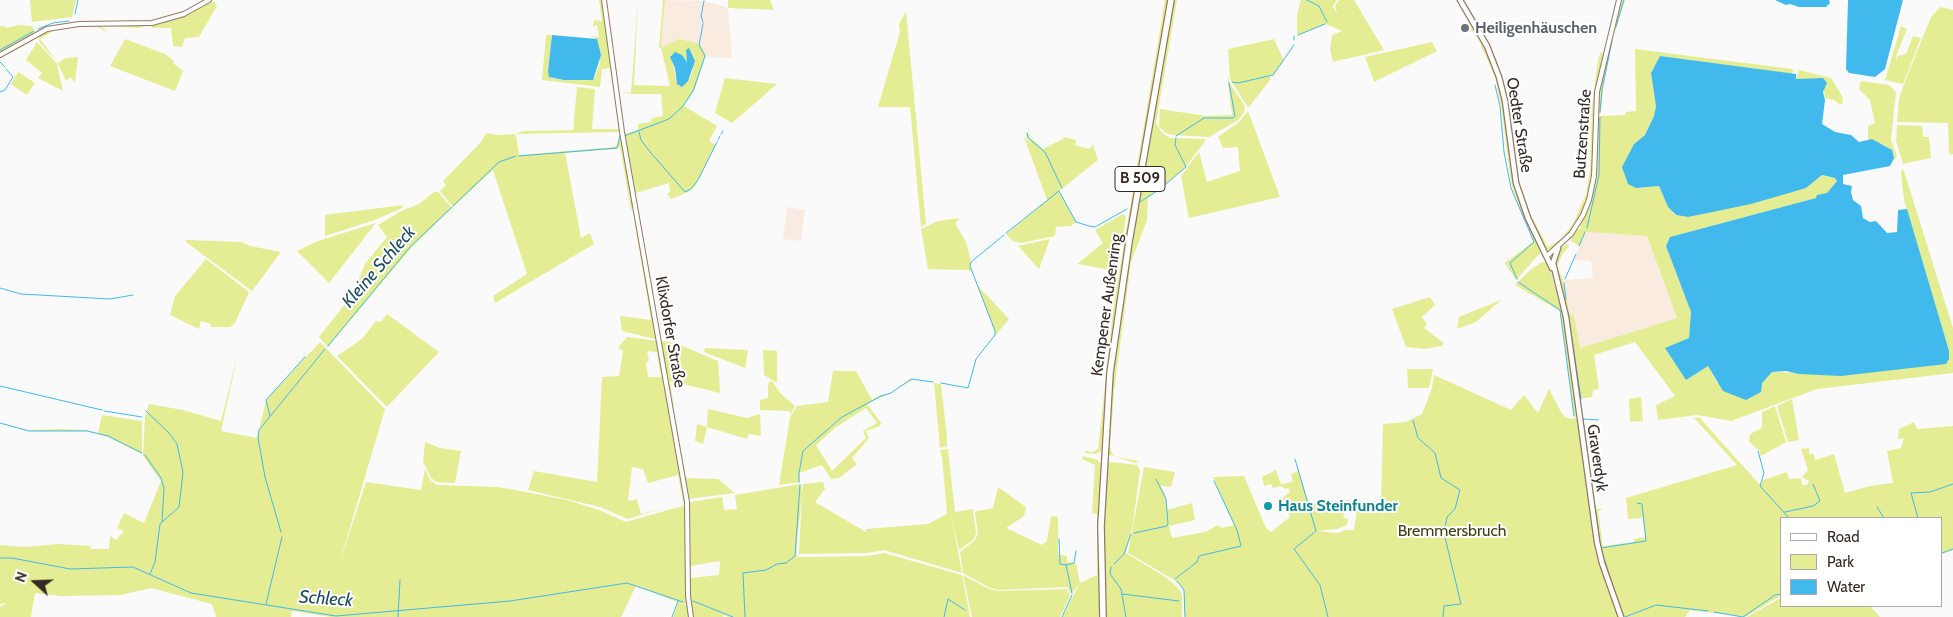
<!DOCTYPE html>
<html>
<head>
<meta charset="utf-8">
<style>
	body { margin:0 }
	#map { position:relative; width:1953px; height:617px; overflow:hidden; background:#fafafa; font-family:Cabin,sans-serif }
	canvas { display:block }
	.legend { position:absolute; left:1780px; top:517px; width:162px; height:90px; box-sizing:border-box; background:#fff; border:1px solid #aeaaa7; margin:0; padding:6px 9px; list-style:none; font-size:15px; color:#352a22 }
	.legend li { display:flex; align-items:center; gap:10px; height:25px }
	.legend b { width:25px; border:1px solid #aeaaa7 }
	.north { position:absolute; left:10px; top:557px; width:50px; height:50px; -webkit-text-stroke:4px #fff; paint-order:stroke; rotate:290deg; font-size:14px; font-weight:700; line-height:20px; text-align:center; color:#352a22 }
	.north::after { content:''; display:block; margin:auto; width:18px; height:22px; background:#352a22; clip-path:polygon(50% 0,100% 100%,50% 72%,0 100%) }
</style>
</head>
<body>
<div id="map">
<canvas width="1953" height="617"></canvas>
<ul class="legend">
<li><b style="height:6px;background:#fff"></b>Road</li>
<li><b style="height:14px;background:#e4ed93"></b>Park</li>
<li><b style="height:14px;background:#42b9ed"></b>Water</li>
</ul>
<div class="north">N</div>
</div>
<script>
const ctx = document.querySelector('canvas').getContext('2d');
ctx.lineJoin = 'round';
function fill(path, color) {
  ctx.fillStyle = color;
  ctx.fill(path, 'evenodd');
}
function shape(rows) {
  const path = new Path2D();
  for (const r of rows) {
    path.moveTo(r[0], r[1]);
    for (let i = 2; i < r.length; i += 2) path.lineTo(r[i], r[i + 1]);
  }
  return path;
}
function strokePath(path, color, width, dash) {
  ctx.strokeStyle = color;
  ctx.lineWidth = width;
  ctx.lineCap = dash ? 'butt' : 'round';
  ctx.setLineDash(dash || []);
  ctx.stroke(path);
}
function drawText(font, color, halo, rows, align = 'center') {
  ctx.font = font + ' Cabin,sans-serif';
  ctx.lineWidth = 4;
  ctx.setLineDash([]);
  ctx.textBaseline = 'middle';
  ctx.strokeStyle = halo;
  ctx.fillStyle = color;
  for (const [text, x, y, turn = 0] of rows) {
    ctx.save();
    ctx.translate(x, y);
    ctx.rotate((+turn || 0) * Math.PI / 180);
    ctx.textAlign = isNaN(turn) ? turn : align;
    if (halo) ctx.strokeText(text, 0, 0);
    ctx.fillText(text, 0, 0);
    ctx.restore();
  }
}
fill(shape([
	[665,0,705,1,728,8,732,58,706,57,706,55,661,48],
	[787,207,805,210,801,241,783,239],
	[1586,232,1647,236,1677,318,1579,348,1574,316,1569,313,1564,283,1565,280,1593,278,1591,261,1574,260]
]), '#faebe0');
fill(shape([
	[30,0,76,0,72,17,32,22],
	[599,0,602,0,614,88,613,89,610,68,602,69,600,87,542,80,546,35,552,35,548,71,552,78,564,80,595,77,600,63,596,38,589,36,599,37,597,25,593,27,594,20,602,21],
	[606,0,619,91,631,93,638,0,634,85,670,86,661,48,659,48,663,0,665,0,661,48,679,39,700,44,706,55,695,89,684,106,717,126,709,141,716,145,695,186,688,192,671,199,667,194,670,192,669,183,636,193,632,184,618,94,625,134,638,130,638,124,650,122,652,118,663,116,661,94,631,94,619,91,618,90],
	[687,48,693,69,690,78,677,84,671,54,681,55,687,62],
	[728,0,770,0,774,10,728,8],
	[1165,0,1169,0,1109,371,1101,451,1096,454,1085,453,1085,451,1093,452,1098,449,1114,303],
	[1172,0,1177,0,1156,123,1162,133,1170,138,1205,139,1205,141,1184,169,1148,198,1147,220,1131,262,1114,392,1110,446,1112,454,1117,457,1138,461,1136,463,1107,454,1110,391,1127,272],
	[1301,0,1337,0,1333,6,1337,14,1335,5,1340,0,1354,0,1384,50,1333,62,1330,50,1332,35,1342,31,1326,24,1297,35,1297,14],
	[1620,0,1625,0,1612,40,1603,89,1601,113,1599,113,1597,110,1598,90],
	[209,2,214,2,217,6,199,37,185,38,182,47,173,46,171,28,152,28,151,25,137,28,101,26,159,23,184,15],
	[1940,7,1953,10,1953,154,1949,155,1948,123,1897,122,1899,99,1904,84,1931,17],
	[906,11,926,224,921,227,910,107,878,107,900,32,899,24],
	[1469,22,1472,22,1485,45,1500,83,1514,180,1542,251,1516,280,1505,263,1534,241,1520,210,1511,182,1501,105,1495,77,1476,34,1465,26],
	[19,25,32,26,34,30,33,34,0,53,0,26,5,26,5,28],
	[99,25,109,33,96,26,79,26,55,30,40,39,58,63,66,58,78,57,75,82,70,77,66,81,57,62,40,43,39,40,40,34,56,29,74,26],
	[1901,26,1907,29,1896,56,1897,60,1897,56,1906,54,1913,36,1921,38,1903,84,1885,80],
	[125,39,165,54,174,61,173,63,183,71,175,91,110,66],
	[1274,39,1284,61,1273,75,1269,76,1271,79,1249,107,1247,106,1230,79,1228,49],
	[37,42,57,64,63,91,38,78,42,73,26,60],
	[1432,42,1437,51,1374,82,1365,57],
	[1489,48,1496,58,1506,89,1517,176,1529,212,1548,247,1561,239,1573,224,1586,194,1590,170,1592,106,1598,60,1601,52,1603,53,1593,111,1593,169,1588,197,1584,210,1570,233,1552,250,1546,249,1543,245,1523,201,1517,182,1504,89],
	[1635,49,1792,69,1793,71,1792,74,1660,56,1651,73,1656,106,1654,116,1645,135,1634,144,1636,188,1659,186,1668,207,1675,215,1688,217,1806,188,1822,175,1835,178,1837,181,1827,193,1816,198,1670,237,1666,246,1691,312,1689,338,1666,348,1708,365,1717,383,1761,383,1772,372,1858,374,1949,359,1904,200,1901,173,1903,168,1953,328,1953,373,1817,389,1731,421,1697,415,1658,420,1656,405,1675,396,1635,342,1594,355,1599,389,1593,390,1592,397,1578,399,1566,311,1555,265,1555,257,1564,245,1568,244,1569,247,1563,253,1557,266,1564,283,1569,313,1574,316,1580,348,1677,318,1647,236,1586,232,1580,246,1571,241,1570,238,1577,229,1581,228,1580,224,1591,201,1596,120,1601,116,1625,115,1626,112,1636,111],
	[1799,70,1831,78,1842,96,1843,103,1840,105,1834,100,1825,98,1824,90,1812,79,1796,79],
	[18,72,35,83,27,95,11,84],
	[1227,74,1230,84,1245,106,1244,113,1238,120,1209,137,1173,135,1166,133,1159,127,1160,109,1206,116,1232,115],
	[725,78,777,84,732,123,715,113],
	[1861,81,1889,85,1896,92,1891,140,1897,156,1890,166,1893,161,1886,146,1868,140,1868,126,1875,123,1870,100,1859,89],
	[577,87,595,89,592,129,619,129,619,132,515,134,523,131,573,130],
	[1248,111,1280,197,1189,218,1181,176,1199,152,1207,182,1240,171,1238,147,1223,148,1218,137,1239,122],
	[1897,125,1922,126,1923,137,1929,137,1931,158,1903,164,1896,141],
	[486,133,497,135,514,134,516,136,519,155,614,147,617,145,620,135,633,203,631,211,620,146,617,149,565,153,581,238,590,233,594,244,495,303,493,296,527,274,493,170,453,207,440,191,446,185,443,181,481,142],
	[1026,133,1029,133,1030,137,1043,149,1063,139,1064,137,1076,140,1075,145,1089,149,1093,145,1098,160,1059,191,1076,222,1095,228,1076,222,1071,226,1056,227,1055,236,1021,243,1013,241,1006,234,1047,200,1024,137,1032,143],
	[434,192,438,192,452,208,411,248,328,347,319,337,353,294,365,264,387,237,378,225,401,211,419,204],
	[403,205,402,208,375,220,325,236,325,215],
	[1123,214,1126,217,1117,271,1077,264,1103,243,1095,230],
	[960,218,955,223,966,242,971,262,1004,235,971,262,970,266,978,286,1009,319,976,359,976,361,968,388,976,359,995,335,995,331,972,272,968,270,928,269,921,229,938,221],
	[376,223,329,283,297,251,318,241],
	[635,224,637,225,657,337,655,339,622,331,620,316,651,320],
	[1050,239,1039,269,1018,246],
	[186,240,241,242,250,246,281,252,252,291,186,242],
	[206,259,249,292,235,323,230,327,210,327,211,324,201,321,199,329,170,315,175,296],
	[1542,262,1547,263,1549,266,1564,319,1577,416,1575,416,1573,407,1560,311,1515,285,1529,271],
	[1430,297,1435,305,1422,317,1427,324,1424,328,1444,343,1442,346,1425,349,1406,347,1392,309],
	[1501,300,1476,322,1457,329,1459,317],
	[387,314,439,352,387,407,337,356,362,339,376,321,381,322],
	[627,337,658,341,685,499,683,502,678,475,648,483,643,469,632,467,628,501,637,499,641,514,661,509,628,519,600,507,528,490,534,471,597,482,602,377,619,376,623,351,618,348],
	[647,351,657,352,661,377,648,377,646,362,649,361],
	[662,341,675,343,718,361,720,393,670,381,675,415,661,343],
	[320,342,385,409,338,568,366,482,421,490,425,469,430,480,437,485,497,487,515,490,567,500,599,510,626,522,686,505,687,583,690,600,690,502,722,497,724,510,737,509,735,495,801,484,802,493,803,484,823,482,825,489,815,502,866,532,866,529,928,524,947,514,942,457,940,450,948,449,955,512,973,509,976,533,974,539,959,550,951,514,962,573,884,550,868,553,799,554,802,494,796,554,798,557,867,556,884,553,962,575,970,617,728,617,724,615,723,617,692,617,690,603,683,604,688,606,690,617,673,617,678,602,636,586,621,617,331,617,292,611,291,617,216,617,212,604,151,588,121,595,61,596,35,593,31,617,0,617,0,607,7,603,0,604,0,545,25,547,58,544,90,546,91,549,109,549,110,536,116,540,124,531,117,528,124,513,144,523,161,481,143,456,145,417,149,404,183,410,221,421,238,353,221,431,257,438,266,400],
	[720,561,719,575,690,578,691,566],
	[705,348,748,350,745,368,704,352],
	[763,350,777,351,777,383,764,375],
	[1407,369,1433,369,1429,388,1408,388],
	[833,371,856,371,872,400,881,395,891,393,911,379,913,380,891,393,867,404,881,423,880,426,866,431,869,438,852,458,857,464,839,478,831,479,822,465,799,473,800,482,779,485,790,417,797,406,828,402],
	[866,408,877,423,863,431,866,438,832,471,816,445,836,427],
	[1434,375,1511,410,1524,395,1538,413,1549,389,1561,412,1565,417,1573,419,1575,417,1577,420,1603,573,1619,617,1185,617,1184,590,1176,581,1128,553,1144,467,1175,472,1171,487,1160,486,1165,494,1167,510,1192,503,1195,520,1169,526,1172,538,1205,532,1218,525,1222,528,1234,525,1213,477,1244,476,1266,528,1271,532,1290,517,1281,499,1290,492,1288,488,1285,489,1281,486,1273,488,1271,484,1264,486,1262,477,1276,470,1281,484,1293,482,1291,474,1298,471,1295,459,1309,504,1350,500,1349,510,1345,510,1343,518,1348,519,1347,525,1337,529,1317,531,1338,533,1346,530,1354,530,1357,509,1352,499,1381,504,1383,424,1406,422,1422,414,1432,388],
	[772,381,781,394,795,406,790,415,790,411,760,410,760,400,768,398,768,383],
	[934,383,941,384,947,438,947,446,940,448],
	[1641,397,1643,421,1630,422,1629,399],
	[1792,399,1799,440,1788,442,1777,406],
	[1775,406,1786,442,1761,456,1759,450,1749,442,1750,434,1762,428,1762,412],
	[708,409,747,418,760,414,761,436,749,434,747,439,707,427,703,444,695,441,697,424,707,427],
	[102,415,142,421,142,454,108,437,87,431,29,431,0,423,29,430,63,429,87,430,98,433],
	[675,416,686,478,718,479,735,493,688,499],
	[1699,417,1760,485,1763,480,1787,472,1789,479,1801,478,1802,485,1807,485,1809,481,1802,477,1808,470,1801,449,1809,448,1809,454,1814,454,1815,460,1834,454,1845,493,1870,486,1893,483,1887,451,1901,448,1904,438,1898,439,1899,429,1914,422,1917,429,1953,426,1953,550,1942,554,1942,518,1782,518,1782,595,1745,617,1690,610,1685,617,1623,617,1609,581,1599,546,1593,506,1595,505,1597,509,1603,509,1598,511,1603,546,1634,542,1634,539,1645,537,1643,518,1628,519,1626,498,1737,465,1694,418],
	[425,442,440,448,461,451,455,483,437,482,431,478,423,462],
	[1083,456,1098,460,1101,465,1099,513,1102,617,1062,617,1080,583,1071,594,1067,587,999,590,990,588,963,573,960,552,975,540,978,533,975,513,977,511,993,508,998,487,1026,507,1024,516,1006,528,1042,545,1047,541,1051,516,1058,517,1058,554,1067,556,1067,562,1076,563,1080,583,1097,575,1097,514,1092,513,1095,465,1082,459],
	[1111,462,1137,465,1140,470,1133,523,1126,553,1167,578,1179,589,1182,595,1182,617,1106,617,1103,508,1107,463],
	[963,575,989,589,999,591,1067,589,1070,596,1060,617,972,617],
	[1782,597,1782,606,1870,606,1880,617,1747,617]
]), '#e4ed93');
fill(shape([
	[1775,0,1829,0,1830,3,1826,7,1799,7,1790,4,1786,5],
	[1848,0,1903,0,1885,69,1875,77,1849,73,1846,69],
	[552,35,597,39,601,55,593,80,564,80,549,77,548,71],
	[689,48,695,61,688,81,682,87,677,84,675,68,670,57,675,52,682,55,687,62,686,50],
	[1660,56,1796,74,1796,79,1823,78,1827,83,1823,92,1825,100,1822,124,1835,132,1851,135,1859,142,1872,139,1892,150,1894,158,1890,166,1843,175,1843,184,1852,186,1851,192,1853,200,1861,206,1863,218,1870,222,1876,221,1887,233,1897,232,1898,210,1907,209,1949,351,1949,359,1946,364,1841,376,1799,374,1786,371,1772,372,1762,383,1761,392,1746,400,1723,391,1708,366,1686,380,1665,348,1689,338,1691,312,1666,246,1670,237,1816,198,1817,195,1827,193,1837,181,1835,178,1822,175,1806,188,1751,204,1688,217,1676,215,1668,207,1659,186,1636,188,1628,184,1622,167,1634,144,1645,135,1654,116,1656,106,1651,73]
]), '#42b9ed');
strokePath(shape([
	[1307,0,1319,6,1327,22],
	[75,14,78,0],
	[703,22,701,16,704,1],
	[1616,27,1624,0],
	[38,29,53,23,69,21],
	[1298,35,1325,24],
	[1294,40,1294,36],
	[0,50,34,31],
	[0,62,5,67],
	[1232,82,1238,83,1273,75,1294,45],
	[1495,85,1500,106,1504,152,1511,188,1534,242,1510,263,1517,279],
	[0,92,5,90,13,77,6,69],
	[1600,112,1602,90,1612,41],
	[639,132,641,140,651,153,685,192,691,189,698,180,717,142],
	[1027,133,1028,138,1045,152,1062,188],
	[721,134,723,131],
	[624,136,669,119,683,106,693,91,705,56,699,45,703,24],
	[1176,136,1204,118,1233,118,1235,116,1229,83],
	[718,140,720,136],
	[519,156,617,148,620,136],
	[1140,202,1160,189,1186,167,1175,145,1176,138],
	[453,206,499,162,516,156],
	[1587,228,1599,175,1600,117],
	[1006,233,1059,191,1076,222,1089,226,1095,227,1127,209],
	[1579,246,1585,232],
	[1565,279,1576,254],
	[1518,282,1560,310,1574,416],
	[1564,283,1566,299],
	[0,288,21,294,110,299,133,295],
	[1568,312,1581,399],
	[328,346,410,247,452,207],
	[941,383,968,388,976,359,995,335,995,331,970,266,971,262,1004,235],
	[0,386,102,410],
	[104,411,142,417],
	[146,411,169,433,177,444,183,472,179,507,162,522],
	[270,416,266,400,305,357],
	[1413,420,1418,438,1435,453,1441,478,1460,490,1455,509,1447,517,1444,533,1461,604,1444,606,1443,617],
	[0,423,29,431,87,431,108,436,142,453],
	[1758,451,1764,473,1760,486,1789,518],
	[145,455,161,478,164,488,162,522,160,524,155,562,150,574],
	[1295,459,1316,531,1294,549,1320,585,1328,617],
	[799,482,799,473,803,451,842,417,881,396,891,393,911,379,933,382],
	[1594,504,1583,419,1598,420],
	[1595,506,1601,549,1623,617],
	[1877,507,1884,518],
	[1785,512,1813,506,1820,501,1813,484],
	[1918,518,1911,493,1930,492,1953,484],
	[281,532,265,477,258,438,259,430,325,349],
	[1134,533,1167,526,1168,523,1166,499,1156,479],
	[1059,539,1060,564,1066,565,1072,593],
	[1601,548,1646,541,1642,504,1637,503],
	[1942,553,1953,549],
	[0,558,12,558,70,569,133,567,191,593,336,616,510,601,627,583,683,602],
	[1114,564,1124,554,1131,534],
	[1066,565,1074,563,1076,551],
	[1111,567,1110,574,1121,589,1126,617],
	[1175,579,1197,562,1199,556,1241,546,1237,530,1214,481],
	[1177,581,1184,590,1185,617],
	[1122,594,1179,601],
	[693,601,733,617],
	[266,604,282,537],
	[1714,612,1743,617,1775,595,1782,594],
	[398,617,400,580],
	[672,617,678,601],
	[745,617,743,573,766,570,777,564,786,563,795,556,800,485],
	[944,617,948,599,965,610],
	[1062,617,1072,595],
	[1625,617,1656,605,1708,611]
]), '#42b9ed', 1);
const tertiary = shape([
	[604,0,622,132,687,502,688,596,691,617],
	[0,55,47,29,79,24,152,23,184,14,209,0],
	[1547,256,1571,234,1583,215,1589,200,1594,176,1597,92,1619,0]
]);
const secondary = shape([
	[1460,0,1487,46,1499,77,1505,101,1516,183,1528,218,1552,268],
	[1558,248,1553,263,1566,317,1597,542,1602,563,1621,617]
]);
const primary = shape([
	[1103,617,1101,526,1110,373,1129,242,1171,0]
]);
strokePath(tertiary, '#927764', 6);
strokePath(secondary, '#927764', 7);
strokePath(primary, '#927764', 8);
strokePath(tertiary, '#fff', 4);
strokePath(secondary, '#fff', 4.5);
strokePath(primary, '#fff', 5.5);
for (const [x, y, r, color] of [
	[1465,28,5,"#6b7280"],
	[1268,506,5,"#0f9aa8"]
]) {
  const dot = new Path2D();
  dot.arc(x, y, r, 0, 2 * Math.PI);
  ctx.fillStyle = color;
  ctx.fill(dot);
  strokePath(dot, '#fff', 2);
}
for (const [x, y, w] of [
	[1140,179,50]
]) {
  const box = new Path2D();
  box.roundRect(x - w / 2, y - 12.5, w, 25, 4);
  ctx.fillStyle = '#fff';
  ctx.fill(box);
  strokePath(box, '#352a22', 1);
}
drawText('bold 15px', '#352a22', null, [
	["B 509",1140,179]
]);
drawText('bold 16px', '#5b616d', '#fff', [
	["Heiligenhäuschen",1475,28]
], 'left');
drawText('16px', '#352a22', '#fff', [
	["Oedter Straße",1519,125,81],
	["Butzenstraße",1583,134,-86],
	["Kempener Außenring",1107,305,-82],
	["Klixdorfer Straße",670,332,80],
	["Graverdyk",1597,458,82]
]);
drawText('bold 16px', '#0d838f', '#fff', [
	["Haus Steinfunder",1278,506]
], 'left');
drawText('16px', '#3b3f14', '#fff', [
	["Bremmersbruch",1452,531]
]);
drawText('italic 18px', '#1a4a60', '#fff', [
	["Kleine Schleck",379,267,-49],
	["Schleck",326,599,4]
]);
</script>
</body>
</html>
